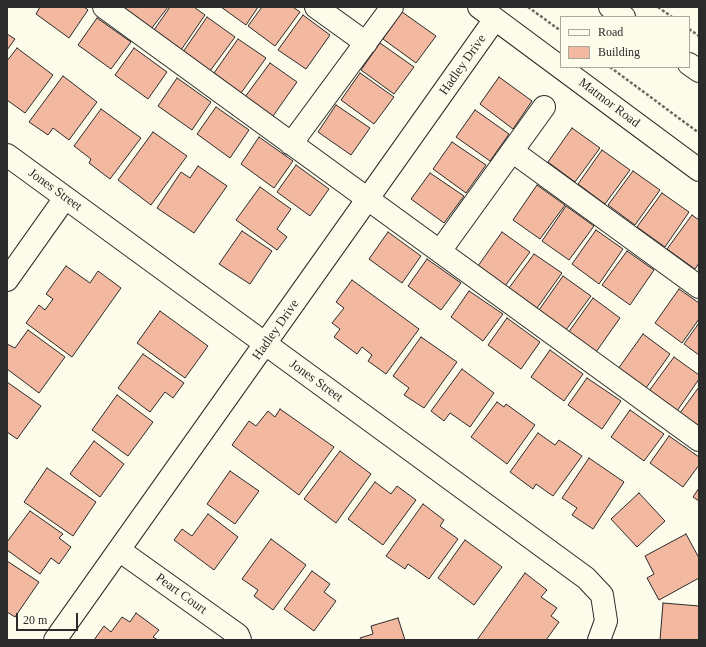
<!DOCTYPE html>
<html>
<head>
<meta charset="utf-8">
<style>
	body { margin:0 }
	#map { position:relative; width:706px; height:647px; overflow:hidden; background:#fdfbea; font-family:Georgia,serif }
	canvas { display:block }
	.frame { position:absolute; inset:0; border:8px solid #2b2b2b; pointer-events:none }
	.legend { position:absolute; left:560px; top:16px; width:130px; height:52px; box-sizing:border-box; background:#fdfbea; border:1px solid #a9a89e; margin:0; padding:5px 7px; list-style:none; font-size:12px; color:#2b2b2b }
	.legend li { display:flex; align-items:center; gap:8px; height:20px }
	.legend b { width:20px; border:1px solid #a9a89e }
	.scale { position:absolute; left:16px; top:613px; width:62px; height:18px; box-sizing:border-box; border:2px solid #2b2b2b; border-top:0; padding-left:5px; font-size:12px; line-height:14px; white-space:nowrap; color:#2b2b2b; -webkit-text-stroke:3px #fdfbea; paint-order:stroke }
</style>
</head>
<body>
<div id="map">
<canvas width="706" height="647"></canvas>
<div class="frame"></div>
<ul class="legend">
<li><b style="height:5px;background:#fdfbea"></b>Road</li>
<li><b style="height:11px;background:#f2b8a0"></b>Building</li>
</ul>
<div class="scale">20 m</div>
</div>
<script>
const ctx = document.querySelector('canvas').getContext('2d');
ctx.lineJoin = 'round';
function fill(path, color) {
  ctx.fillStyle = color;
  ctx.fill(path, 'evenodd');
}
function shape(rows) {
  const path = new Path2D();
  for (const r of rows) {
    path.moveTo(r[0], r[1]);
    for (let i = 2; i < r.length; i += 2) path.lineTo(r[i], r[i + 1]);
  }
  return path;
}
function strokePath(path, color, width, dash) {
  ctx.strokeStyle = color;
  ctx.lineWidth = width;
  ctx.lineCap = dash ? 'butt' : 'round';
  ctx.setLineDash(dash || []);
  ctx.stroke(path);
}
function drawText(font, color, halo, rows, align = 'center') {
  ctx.font = font + ' Georgia,serif';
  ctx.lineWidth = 3;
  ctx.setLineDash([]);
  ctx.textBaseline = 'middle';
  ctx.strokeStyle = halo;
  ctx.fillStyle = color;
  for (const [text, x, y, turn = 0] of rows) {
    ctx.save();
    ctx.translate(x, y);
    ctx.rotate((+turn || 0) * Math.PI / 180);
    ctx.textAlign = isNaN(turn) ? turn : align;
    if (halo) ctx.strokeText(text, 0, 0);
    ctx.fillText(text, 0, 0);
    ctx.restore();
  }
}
const building = shape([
	[40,7,84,7,88,10,69,38,36,14,40,7],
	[126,7,168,7,151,29,124,10,126,7],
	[170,7,194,7,205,15,181,50,154,30,170,7],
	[221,7,258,7,246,25,221,7],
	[262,7,293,7,300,12,275,46,248,26,262,7],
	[402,12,436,36,416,63,383,39,402,12],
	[303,15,330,35,306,69,278,50,303,15],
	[207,17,235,37,210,71,183,52,207,17],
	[97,18,131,42,111,69,78,45,97,18],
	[7,34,15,39,7,50,7,34],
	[238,39,266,58,241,93,214,73,238,39],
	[380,43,414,67,394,94,361,70,380,43],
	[17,48,53,75,25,113,7,100,7,61,17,48],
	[134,48,167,72,148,99,115,75,134,48],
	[270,63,297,82,273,116,245,97,270,63],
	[360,73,394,97,374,124,341,100,360,73],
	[63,76,97,102,69,140,53,128,48,135,29,122,63,76],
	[499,77,532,101,513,129,480,104,499,77],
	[177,78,211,102,192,130,158,106,177,78],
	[336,105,370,128,351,155,318,132,336,105],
	[216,107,249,130,230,158,197,134,216,107],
	[101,109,141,138,110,179,89,163,91,159,74,146,101,109],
	[475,110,509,134,490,161,456,137,475,110],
	[572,128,600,148,575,182,548,162,572,128],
	[153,132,187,156,151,205,118,180,153,132],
	[259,137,293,161,274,188,241,164,259,137],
	[452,142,486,165,466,193,433,169,452,142],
	[602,150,630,170,605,204,578,184,602,150],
	[296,165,329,189,310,216,277,192,296,165],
	[198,166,227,186,194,233,157,208,181,172,190,178,198,166],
	[633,171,660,190,635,225,608,205,633,171],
	[430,173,464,196,444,223,411,199,430,173],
	[537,185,565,205,540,239,513,220,537,185],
	[260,187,291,209,277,229,287,237,277,250,236,220,260,187],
	[662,193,689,212,665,247,637,227,662,193],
	[566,206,594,226,569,260,542,241,566,206],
	[692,215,699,220,699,263,695,269,667,249,692,215],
	[596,230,623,249,599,284,572,264,596,230],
	[242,231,272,251,250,284,219,264,242,231],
	[388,232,421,256,402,283,369,259,388,232],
	[502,232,530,252,505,286,478,266,502,232],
	[627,251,654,270,630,305,602,285,627,251],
	[534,254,562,273,537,308,509,288,534,254],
	[427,259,461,283,441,310,408,286,427,259],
	[66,266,90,283,98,271,121,288,72,357,26,323,39,305,45,310,53,299,46,294,66,266],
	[563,276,591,296,566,330,539,310,563,276],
	[352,280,419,329,386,374,368,361,372,355,362,347,357,354,334,337,340,329,332,323,344,308,336,302,352,280],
	[679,289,699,303,699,319,682,343,655,323,679,289],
	[469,291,503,314,483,341,451,317,469,291],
	[593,298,620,318,596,352,568,333,593,298],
	[160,311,208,346,185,378,137,343,160,311],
	[507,318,540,342,521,369,488,345,507,318],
	[699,323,699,355,684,344,699,323],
	[28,330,65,357,39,393,7,369,7,344,15,348,28,330],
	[643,334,670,354,646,388,618,369,643,334],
	[421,337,457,362,424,408,404,395,409,388,393,376,421,337],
	[550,350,583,374,564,401,531,377,550,350],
	[143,354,184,383,173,398,165,392,150,412,118,388,143,354],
	[674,357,699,375,699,379,677,411,649,391,674,357],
	[462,369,494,393,470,427,450,413,444,421,431,411,462,369],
	[587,378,621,401,602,429,568,405,587,378],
	[7,382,41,406,17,439,7,432,7,382],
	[699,387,699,426,680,413,699,387],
	[117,395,153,422,128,456,92,430,117,395],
	[497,402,504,407,506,404,535,425,507,464,471,437,497,402],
	[280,409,334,447,299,495,232,445,249,421,256,426,268,411,275,417,280,409],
	[630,410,664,434,644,461,611,437,630,410],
	[538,433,555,445,559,440,582,456,553,496,536,484,533,489,510,472,538,433],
	[669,436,699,457,699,465,683,487,650,463,669,436],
	[94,441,124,464,100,497,70,474,94,441],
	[340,451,371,474,336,523,304,499,340,451],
	[589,458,624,482,593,529,572,515,577,508,562,498,589,458],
	[47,468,96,502,73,536,24,502,47,468],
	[230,471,259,491,235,524,207,504,230,471],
	[375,482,391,494,397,486,416,500,383,545,348,519,375,482],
	[699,488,699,501,693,497,699,488],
	[639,493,665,521,637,547,611,519,639,493],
	[423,504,444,520,440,526,458,539,429,579,408,564,405,569,386,556,423,504],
	[30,511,63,534,59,538,71,547,59,564,51,558,40,574,7,550,7,542,30,511],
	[208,514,238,537,214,570,174,540,182,529,192,536,208,514],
	[686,534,699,558,699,578,659,600,647,578,654,574,645,556,686,534],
	[271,539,306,565,273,610,254,596,258,590,242,579,271,539],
	[465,540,502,567,474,605,438,578,465,540],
	[7,561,39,582,15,617,7,612,7,561],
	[312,571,330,584,324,592,336,601,314,631,284,609,312,571],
	[525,573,547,590,541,597,557,608,551,616,559,622,546,640,477,640,525,573],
	[663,603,699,606,699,640,660,640,663,603],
	[136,613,159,630,153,637,158,640,94,640,104,626,111,632,122,617,130,622,136,613],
	[398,618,405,640,361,640,360,638,373,634,371,626,398,618]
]);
fill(building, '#f2b8a0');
strokePath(building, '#2b2b2b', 1);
const minor = shape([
	[104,7,699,440],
	[316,7,366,43],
	[479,7,699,170],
	[610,7,624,17],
	[689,64,699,71],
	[291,144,392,7],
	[512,151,699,287],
	[7,155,586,578,602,595,606,621,599,640],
	[440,251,544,107],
	[7,280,65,198],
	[119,550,238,635,240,640],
	[55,640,495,19]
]);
strokePath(minor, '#2b2b2b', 24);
strokePath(shape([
	[528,7,561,31],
	[658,7,672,17],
	[689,29,699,36],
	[610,67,699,133]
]), '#6a6964', 2.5, [3, 2]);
strokePath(minor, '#fdfbea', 22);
drawText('13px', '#2b2b2b', '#fdfbea', [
	["Hadley Drive",463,65,-55],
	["Matmor Road",609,103,37],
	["Jones Street",55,190,36],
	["Hadley Drive",276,330,-55],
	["Jones Street",316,381,36],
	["Peart Court",181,594,36]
]);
</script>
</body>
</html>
